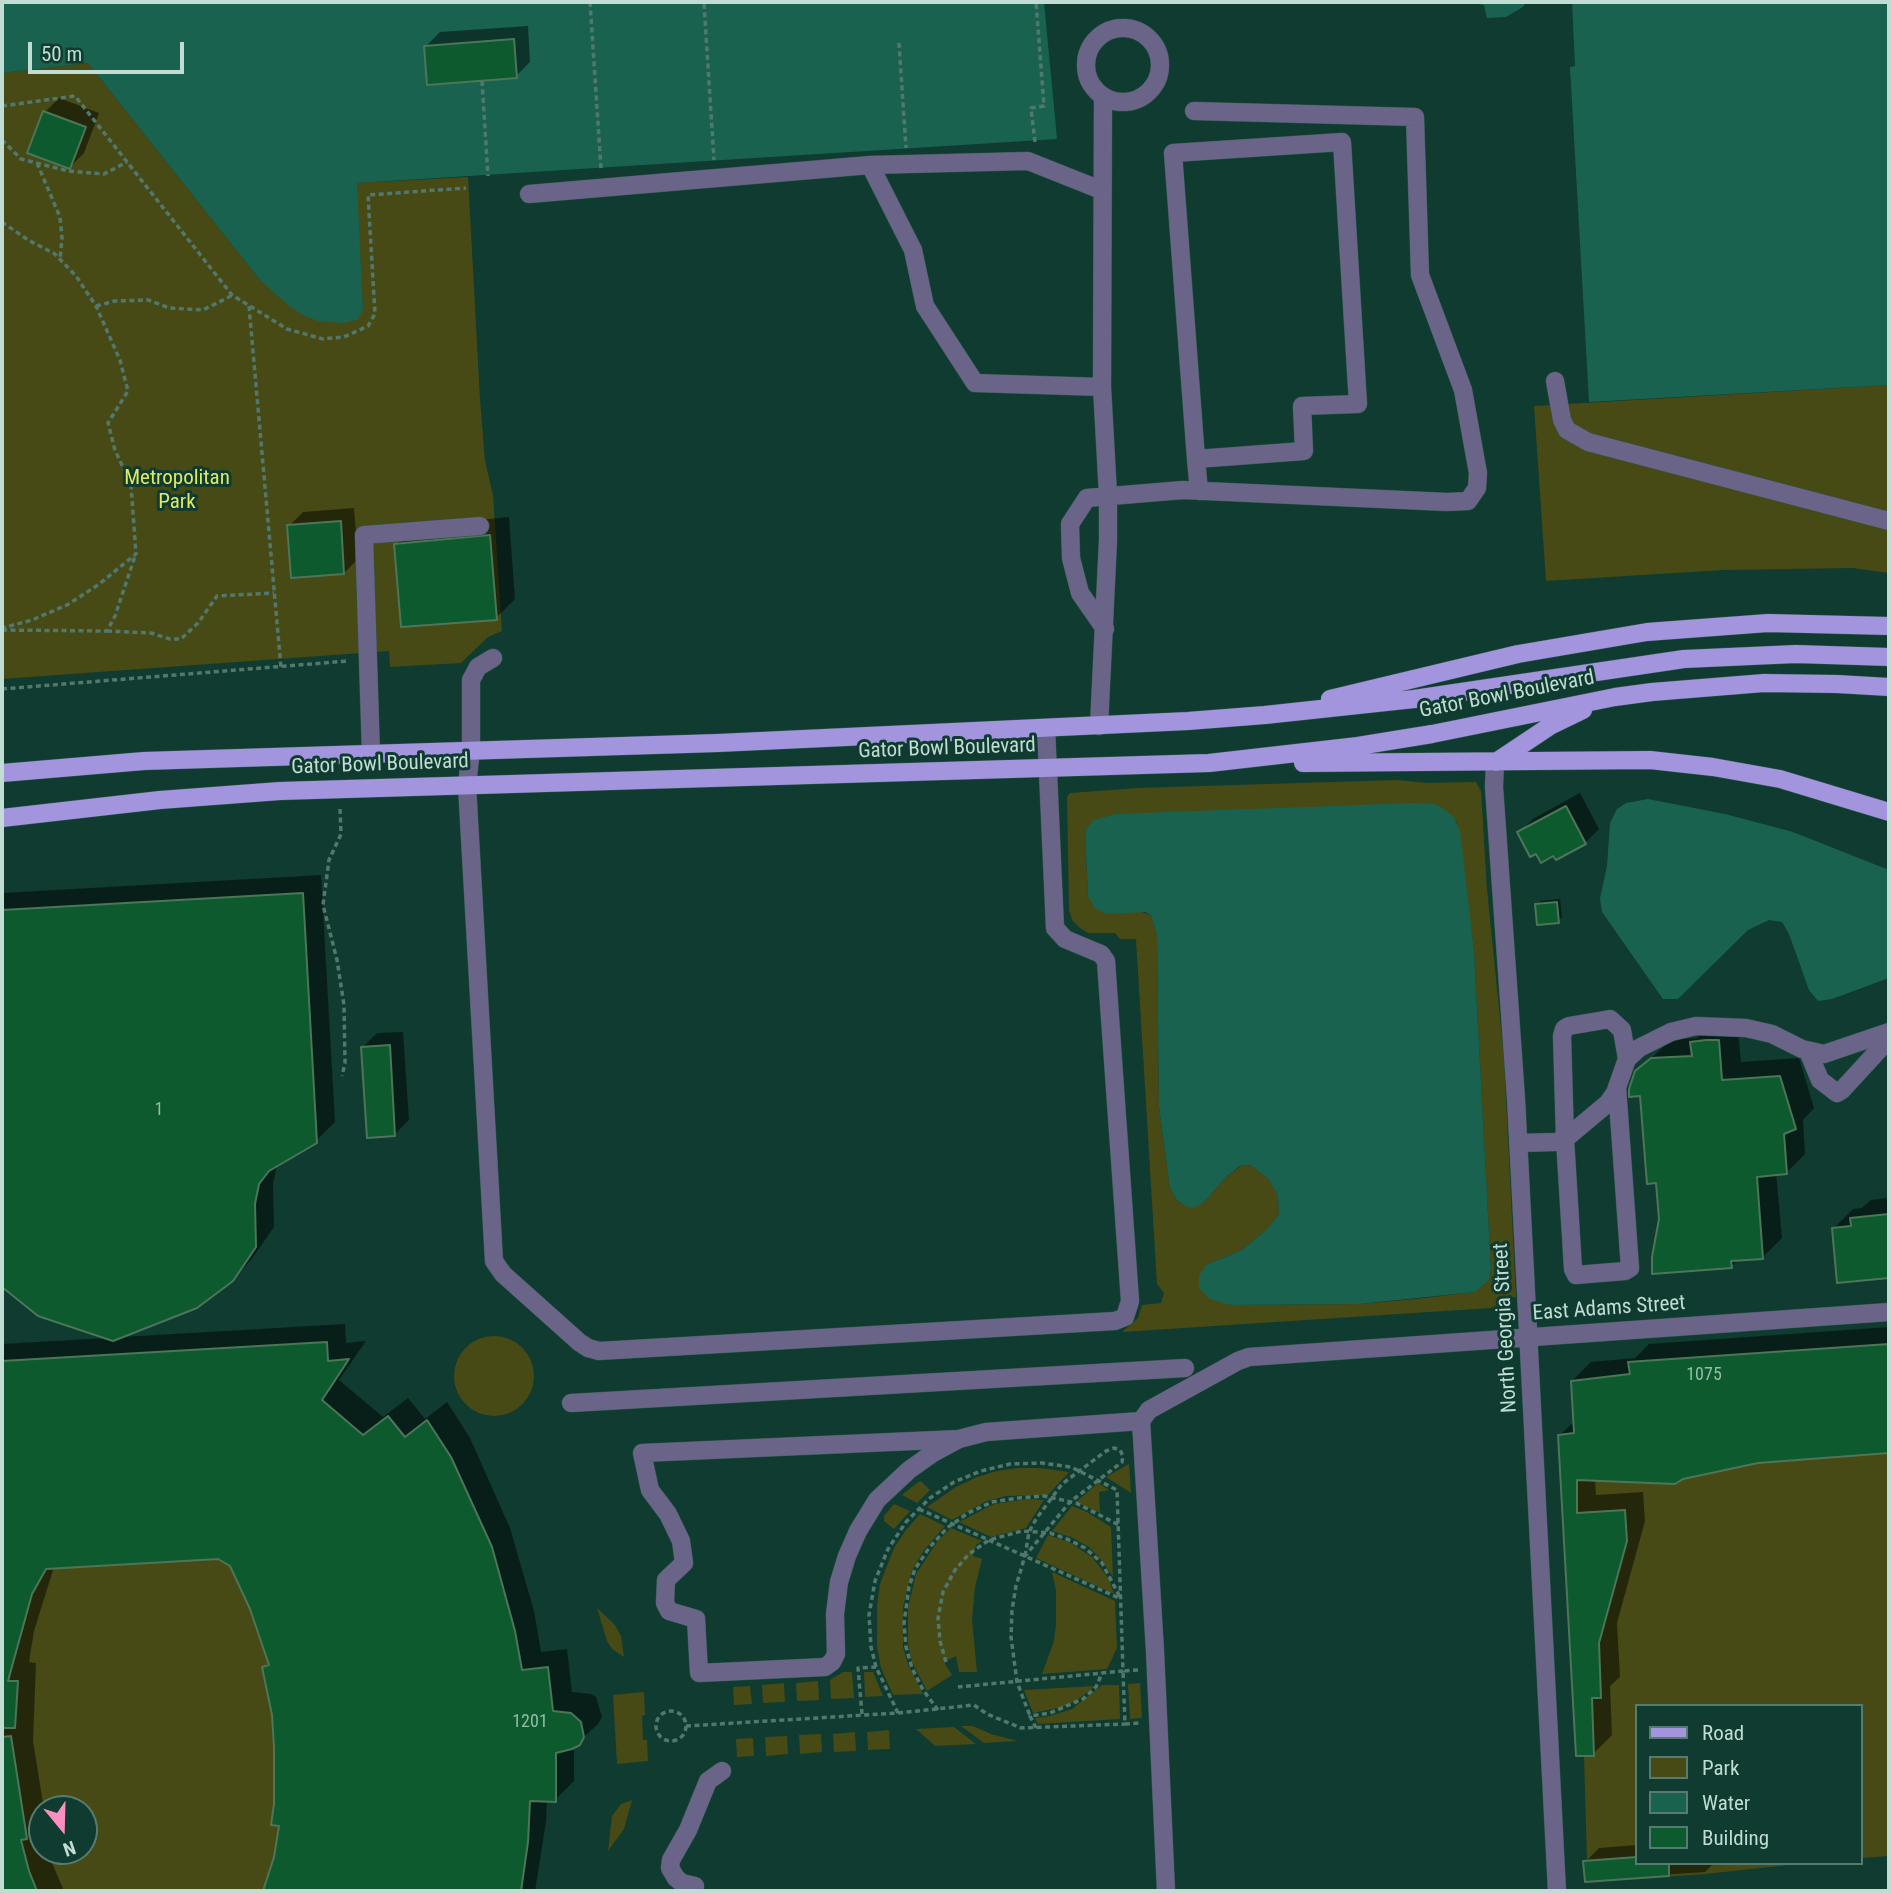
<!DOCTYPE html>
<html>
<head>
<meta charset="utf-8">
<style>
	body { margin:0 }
	#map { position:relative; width:1891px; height:1893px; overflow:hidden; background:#0f3b30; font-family:"Roboto Condensed",sans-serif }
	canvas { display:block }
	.frame { position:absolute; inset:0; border:4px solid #c1ddd3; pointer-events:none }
	.legend { position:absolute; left:1635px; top:1704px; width:228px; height:161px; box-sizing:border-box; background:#0f3b30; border:2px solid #567c71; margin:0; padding:9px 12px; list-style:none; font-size:21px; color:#c1ddd3 }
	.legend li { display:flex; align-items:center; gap:14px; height:35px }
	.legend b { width:35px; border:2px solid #567c71 }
	.north { position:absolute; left:28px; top:1795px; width:70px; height:70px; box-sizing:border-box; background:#0f3b30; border:2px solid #567c71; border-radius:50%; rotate:161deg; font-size:19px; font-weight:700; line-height:28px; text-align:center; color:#c1ddd3 }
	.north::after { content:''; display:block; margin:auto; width:24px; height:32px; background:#fd8ec0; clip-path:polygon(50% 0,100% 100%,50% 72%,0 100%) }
	.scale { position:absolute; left:28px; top:42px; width:156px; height:32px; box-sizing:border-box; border:4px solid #c1ddd3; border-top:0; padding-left:9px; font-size:21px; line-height:24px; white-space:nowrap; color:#c1ddd3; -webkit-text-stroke:5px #0f3b30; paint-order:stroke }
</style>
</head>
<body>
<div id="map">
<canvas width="1891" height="1893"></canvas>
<div class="frame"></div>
<ul class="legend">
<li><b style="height:9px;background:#a394de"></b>Road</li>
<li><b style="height:19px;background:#474a15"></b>Park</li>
<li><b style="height:19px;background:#1a6250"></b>Water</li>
<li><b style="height:19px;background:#0c5a2e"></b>Building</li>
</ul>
<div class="north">N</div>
<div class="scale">50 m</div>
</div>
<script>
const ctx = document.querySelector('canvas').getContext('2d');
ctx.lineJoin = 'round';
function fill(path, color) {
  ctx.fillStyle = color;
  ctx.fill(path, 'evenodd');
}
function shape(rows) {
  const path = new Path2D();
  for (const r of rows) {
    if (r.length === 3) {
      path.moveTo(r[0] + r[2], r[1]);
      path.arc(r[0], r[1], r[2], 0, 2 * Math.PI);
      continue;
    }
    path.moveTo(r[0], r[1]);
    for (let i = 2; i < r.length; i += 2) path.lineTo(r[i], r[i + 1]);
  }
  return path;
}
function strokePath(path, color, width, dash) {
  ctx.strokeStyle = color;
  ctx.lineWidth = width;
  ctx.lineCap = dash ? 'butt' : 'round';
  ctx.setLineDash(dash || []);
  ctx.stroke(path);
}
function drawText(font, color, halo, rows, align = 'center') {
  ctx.font = font + ' "Roboto Condensed",sans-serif';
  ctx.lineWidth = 6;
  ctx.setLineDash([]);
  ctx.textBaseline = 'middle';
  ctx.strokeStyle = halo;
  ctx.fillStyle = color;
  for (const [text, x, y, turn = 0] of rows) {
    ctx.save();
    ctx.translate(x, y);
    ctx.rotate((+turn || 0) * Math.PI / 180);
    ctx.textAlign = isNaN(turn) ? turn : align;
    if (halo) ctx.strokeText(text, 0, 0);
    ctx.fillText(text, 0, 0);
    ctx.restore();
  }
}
fill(shape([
	[88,63,260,280,363,310,356,183,468,177,480,399,485,461,493,495,502,631,488,637,461,663,390,667,389,651,2,679,2,73],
	[1889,385,1889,573,1853,568,1723,570,1546,581,1534,406],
	[1397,780,1427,783,1476,782,1481,791,1487,889,1504,1059,1516,1297,1508,1298,1504,1304,1491,1308,1122,1332,1138,1318,1142,1305,1161,1303,1164,1293,1157,1284,1136,939,1120,939,1115,933,1088,933,1080,928,1072,920,1069,910,1067,797,1070,793,1138,788],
	[1441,807,1457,823,1474,951,1491,1270,1489,1280,1474,1292,1416,1299,1359,1304,1231,1305,1206,1265,1242,1250,1267,1229,1279,1215,1278,1196,1269,1178,1250,1165,1241,1166,1226,1177,1204,1202,1185,1206,1177,1200,1170,1188,1159,1107,1157,935,1151,915,1088,896,1085,831],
	[494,1376,40],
	[327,1342,328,1361,349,1359,322,1400,363,1435,388,1416,405,1437,427,1420,451,1457,492,1547,515,1631,522,1670,548,1667,553,1715,571,1713,581,1722,584,1737,580,1745,572,1749,556,1750,556,1802,530,1802,528,1842,521,1891,2,1891,2,1361],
	[42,1809,84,1809,84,1851,42,1851],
	[1889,1344,1889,1856,1861,1858,1861,1706,1637,1706,1637,1863,1806,1863,1706,1874,1585,1882,1583,1861,1587,1860,1584,1756,1576,1756,1558,1435,1574,1433,1571,1381,1629,1374,1628,1362],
	[1129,1464,1131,1493,1106,1477],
	[1018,1468,1039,1468,1069,1472,1048,1495,1006,1496,987,1501,952,1520,927,1507,956,1487,977,1477,997,1471],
	[921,1481,930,1490,917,1503,902,1495,918,1482],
	[1098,1483,1109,1490,1099,1492,1100,1513,1076,1502],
	[1028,1499,1044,1500,1026,1528,991,1537,959,1522,994,1504],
	[894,1504,910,1511,894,1529,884,1521,884,1516],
	[1072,1506,1087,1512,1111,1527,1113,1577,1103,1562,1089,1547,1073,1538,1052,1531],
	[920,1514,945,1526,924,1550,912,1571,903,1607,903,1647,908,1664,923,1694,893,1695,881,1668,877,1646,877,1606,880,1584,894,1548,906,1530],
	[951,1528,982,1541,976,1545,973,1556,982,1559,975,1587,972,1619,977,1672,959,1672,956,1656,944,1662,952,1675,927,1691,912,1662,908,1645,908,1608,916,1574,937,1542],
	[1048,1535,1069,1542,1092,1557,1109,1579,1114,1594,1036,1558],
	[1052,1572,1115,1601,1117,1648,1107,1669,1042,1674,1054,1641,1056,1624,1056,1591],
	[597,1608,615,1625,621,1636,624,1657,612,1649,607,1641],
	[843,1672,852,1672,854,1698,831,1699,830,1680],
	[864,1672,873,1672,883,1696,865,1697],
	[818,1681,819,1700,797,1701,796,1683],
	[784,1683,785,1702,763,1703,762,1685],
	[1140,1683,1142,1718,1130,1719,1128,1684],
	[1102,1685,1119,1685,1120,1719,1038,1724,1035,1718,1050,1716,1072,1709],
	[750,1686,752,1704,734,1705,733,1687],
	[1095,1686,1076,1701,1063,1707,1033,1713,1024,1690],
	[644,1692,645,1715,642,1716,643,1740,647,1740,648,1761,617,1764,613,1695],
	[961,1726,973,1726,991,1734,1018,1741,984,1743],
	[954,1727,976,1744,935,1746,916,1729],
	[889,1730,890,1749,868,1750,867,1732],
	[855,1732,856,1751,834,1752,833,1734],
	[821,1734,822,1752,800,1754,799,1735],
	[787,1736,788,1754,766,1756,765,1737],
	[753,1738,754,1756,737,1757,736,1739],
	[632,1800,624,1829,608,1851,612,1816,621,1804]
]), '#474a15');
fill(shape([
	[2,2,1044,2,1057,139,357,183,363,310,357,320,342,323,318,321,303,315,289,306,260,280,88,63,2,73],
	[1471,2,1526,2,1523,7,1506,17,1487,18,1484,5],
	[1572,2,1889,2,1889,385,1589,402,1570,67,1575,66],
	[1648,799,1725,814,1793,832,1889,870,1889,978,1832,999,1818,1001,1809,990,1789,934,1782,922,1769,920,1748,930,1678,999,1663,999,1602,912,1600,898,1607,866,1610,823,1617,809,1626,803],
	[1414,803,1435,804,1441,807,1453,816,1460,831,1474,951,1491,1270,1489,1280,1475,1292,1359,1304,1231,1305,1210,1299,1199,1288,1199,1276,1206,1265,1242,1250,1267,1229,1279,1215,1278,1196,1268,1178,1250,1165,1240,1166,1226,1177,1204,1202,1194,1208,1185,1206,1177,1200,1170,1188,1159,1107,1157,935,1151,915,1145,912,1107,914,1095,908,1088,896,1085,831,1094,820,1116,814]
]), '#1a6250');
fill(shape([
	[528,26,530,62,516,76,426,46,440,32],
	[59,98,99,113,84,153,70,167,30,152,45,112],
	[354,508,358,559,344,573,289,526,303,512],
	[509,517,515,599,496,618,396,545,415,526],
	[1580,793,1599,829,1585,843,1519,833,1533,819],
	[321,875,335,1122,316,1141,277,1164,273,1184,274,1227,251,1260,232,1280,121,1337,345,1324,346,1343,366,1341,339,1380,383,1417,408,1398,425,1419,447,1402,470,1438,510,1528,534,1611,541,1652,567,1649,572,1692,591,1694,596,1697,602,1717,598,1724,574,1746,574,1781,555,1800,547,1800,546,1822,535,1891,265,1891,276,1857,281,1825,276,1804,274,1715,264,1667,270,1662,252,1608,232,1565,218,1557,54,1567,34,1631,29,1662,36,1663,33,1741,44,1809,42,1809,40,1824,42,1851,47,1851,64,1891,2,1891,2,1344,108,1338,6,1290,2,1285,2,893],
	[1560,899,1562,917,1558,921,1537,905,1541,901],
	[1737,1022,1741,1062,1799,1058,1814,1108,1803,1120,1805,1154,1786,1173,1776,1173,1782,1238,1763,1257,1738,1259,1731,1267,1661,1220,1658,1182,1636,1072,1671,1040,1697,1038,1711,1024],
	[403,1032,409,1120,395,1134,363,1047,377,1033],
	[1889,1198,1889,1276,1839,1281,1834,1228,1853,1209,1862,1208,1871,1200],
	[1889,1327,1889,1452,1758,1461,1595,1479,1596,1495,1643,1492,1645,1521,1617,1623,1620,1677,1610,1686,1612,1735,1593,1754,1560,1435,1575,1421,1572,1381,1591,1362,1635,1358,1649,1344],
	[1637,1845,1637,1863,1714,1863,1705,1872,1586,1880,1585,1862,1599,1848]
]), '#0007');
const building = shape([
	[514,39,517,78,427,85,424,46,514,39],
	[43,111,86,127,70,169,27,153,43,111],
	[341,521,344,574,291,578,287,525,341,521],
	[490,535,497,620,401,627,394,544,490,535],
	[1566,806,1586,844,1556,860,1553,856,1541,863,1536,854,1530,857,1517,832,1566,806],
	[303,893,317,1143,269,1171,259,1184,255,1204,256,1247,233,1281,197,1308,113,1341,38,1316,2,1287,2,910,303,893],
	[1557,902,1559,923,1537,925,1535,904,1557,902],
	[1706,1040,1719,1040,1722,1080,1780,1076,1796,1129,1784,1134,1787,1174,1757,1177,1763,1259,1731,1261,1732,1268,1652,1274,1652,1257,1659,1219,1656,1183,1647,1184,1640,1096,1629,1097,1629,1089,1635,1071,1651,1058,1692,1056,1690,1042,1706,1040],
	[390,1045,395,1136,367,1138,361,1047,390,1045],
	[1889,1214,1889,1278,1837,1283,1832,1228,1851,1226,1850,1218,1889,1214],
	[327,1342,328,1361,349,1359,322,1400,363,1435,388,1416,405,1437,427,1420,451,1457,492,1547,515,1631,522,1670,548,1667,553,1711,571,1713,581,1722,584,1737,580,1745,572,1749,556,1753,556,1802,530,1801,528,1842,521,1891,263,1891,274,1857,279,1826,271,1825,274,1804,274,1747,272,1715,262,1667,269,1665,250,1609,230,1566,218,1559,46,1569,32,1594,8,1681,18,1681,15,1728,2,1728,2,1361,327,1342],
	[1889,1344,1889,1453,1758,1463,1683,1479,1675,1484,1577,1480,1577,1513,1625,1510,1627,1541,1599,1643,1601,1698,1592,1698,1594,1756,1576,1756,1558,1435,1574,1433,1571,1381,1630,1374,1628,1362,1889,1344],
	[11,1736,27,1839,21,1840,29,1871,37,1891,2,1891,2,1737,11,1736],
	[1637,1857,1637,1863,1669,1863,1669,1876,1585,1882,1583,1861,1637,1857]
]);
fill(building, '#0c5a2e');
strokePath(building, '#4d7558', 2);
const minor = shape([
	[1123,65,37],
	[870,165,1028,161,1101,190],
	[529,194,870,165,913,250,925,306,975,383,1102,387],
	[1555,381,1562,420,1567,430,1588,442,1889,521],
	[1196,459,1304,451,1302,406,1358,404,1342,142,1173,153,1196,459,1199,491],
	[1105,629,1080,593,1071,558,1070,524,1087,498,1183,490,1447,502,1468,501,1477,488,1478,473,1463,390,1420,275,1415,117,1194,111],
	[493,658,478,667,471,680,471,750,467,785,494,1261,503,1274,579,1342,588,1348,599,1351,1115,1321,1125,1317,1130,1301,1106,961,1101,954,1065,939,1055,928,1046,728],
	[1099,726,1108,540,1108,495,1102,387,1103,96],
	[371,754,364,535,480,526],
	[1495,762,1494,787,1516,1099,1557,1891],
	[1808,1051,1820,1080,1837,1093,1842,1090,1889,1039],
	[1617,1087,1630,1268,1625,1271,1576,1275,1573,1269,1565,1139,1562,1036,1564,1029,1569,1026,1610,1019,1622,1030,1627,1059],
	[1518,1143,1556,1142,1565,1139,1608,1103,1615,1093,1627,1059,1639,1048,1671,1032,1696,1026,1746,1028,1772,1034,1802,1049,1824,1054,1889,1032],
	[571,1403,1185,1368],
	[959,1439,642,1453,650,1490,668,1514,681,1541,684,1563,666,1580,665,1603,669,1611,696,1619,699,1673,825,1667,832,1662,836,1654,835,1614,839,1582,847,1556,858,1531,877,1500,909,1470,933,1453,959,1439,986,1432,1141,1421],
	[695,1886,682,1883,676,1878,670,1868,671,1860,688,1830,708,1781,722,1771],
	[1166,1891,1155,1651,1141,1421,1149,1410,1238,1361,1249,1357,1889,1312]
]);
const major = shape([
	[1330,699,1518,654,1647,632,1768,623,1889,626],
	[1496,762,1550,726,1583,710],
	[1303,763,1650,760,1713,767,1780,779,1889,812],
	[2,773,144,761,718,743,1188,721,1265,715,1414,699,1684,659,1796,654,1889,657],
	[2,818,160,800,280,791,1209,763,1358,746,1432,734,1615,697,1652,692,1764,683,1837,684,1889,687]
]);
strokePath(minor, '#2f584d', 19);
strokePath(major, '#2f584d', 19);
strokePath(shape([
	[590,2,601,169],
	[704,4,714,160],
	[899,43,906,148],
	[482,81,488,176],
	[2,106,75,96,232,295,287,329,323,339,344,337,368,326,375,314,368,195,466,188],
	[2,140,21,159,68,171,104,174,127,162],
	[1035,142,1031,108,1044,106,1036,2],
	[37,163,60,217,62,238,60,260],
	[2,222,28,240,55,254,76,276,96,306,120,360,128,391,108,423,115,450,131,485,136,554,98,585,67,605,32,620,2,628],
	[96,306,115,301,148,300,169,308,203,310,231,296],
	[249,306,281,668],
	[2,630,107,631,115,616,135,556],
	[107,631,151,633,170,639,181,639,198,623,217,596,274,593],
	[2,689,348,661],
	[340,809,341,834,329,860,323,905,337,960,344,1005,345,1063,342,1076],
	[919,1509,1119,1598],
	[1025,1556,1029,1532,1036,1519,1062,1484,1106,1451,1114,1448,1120,1450,1123,1456,1122,1462,1070,1502,1025,1556,1016,1586,1012,1610,1011,1637,1017,1682,1030,1716],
	[946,1662,940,1641,938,1618,943,1592,955,1570,969,1554,989,1540,1022,1531,1050,1533,1067,1539,1085,1548,1102,1563,1120,1597],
	[1138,1670,1123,1671,1125,1724,1140,1723],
	[938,1710,923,1690,912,1668,906,1647,904,1623,909,1587,915,1569,929,1548,947,1528,968,1513,992,1502,1018,1498,1044,1496,1076,1503,1119,1525],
	[671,1726,15],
	[898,1713,876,1667,871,1647,869,1615,875,1581,888,1549,906,1522,930,1498,954,1482,981,1471,1010,1464,1042,1463,1071,1467,1117,1490,1123,1671,958,1687],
	[862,1714,858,1668,876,1667],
	[686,1726,898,1713,974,1705,987,1714,1021,1728,1125,1724],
	[1036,1728,1030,1716,1050,1713,1083,1699,1096,1687,1102,1673]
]), '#52786d', 3.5, [5, 3.5]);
strokePath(minor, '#6b6489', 18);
strokePath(major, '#a394de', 18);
drawText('18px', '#94bcaa', null, [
	["1",159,1110],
	["1075",1704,1375],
	["1201",530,1722]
]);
drawText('21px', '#e0e862', '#0f3b30', [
	["Metropolitan",177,479],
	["Park",177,503]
]);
drawText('21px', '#c1ddd3', '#0f3b30', [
	["Gator Bowl Boulevard",1507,695,-11],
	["Gator Bowl Boulevard",947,749,-2],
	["Gator Bowl Boulevard",380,765,-2],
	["East Adams Street",1609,1309,-4],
	["North Georgia Street",1506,1328,-93]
]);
</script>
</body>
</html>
